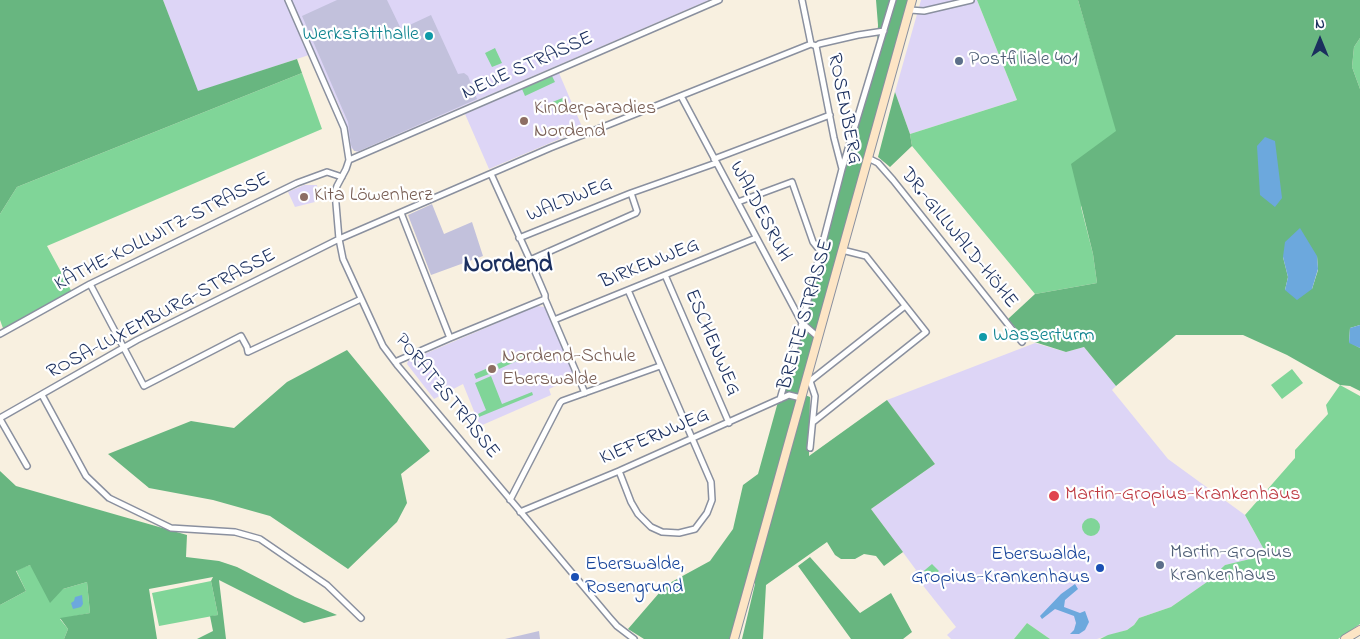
<!DOCTYPE html>
<html>
<head>
<meta charset="utf-8">
<style>
	body { margin:0 }
	#map { position:relative; width:1360px; height:639px; overflow:hidden; background:#f8f0e0; font-family:"Indie Flower",sans-serif }
	canvas { display:block }
	.north { position:absolute; left:1295px; top:15px; width:50px; height:50px; -webkit-text-stroke:4px #fff; paint-order:stroke; rotate:0deg; font-size:14px; font-weight:700; line-height:20px; text-align:center; color:#1b2f5e }
	.north::after { content:''; display:block; margin:auto; width:18px; height:22px; background:#1b2f5e; clip-path:polygon(50% 0,100% 100%,50% 72%,0 100%) }
</style>
</head>
<body>
<div id="map">
<canvas width="1360" height="639"></canvas>
<div class="north">N</div>
</div>
<script>
const ctx = document.querySelector('canvas').getContext('2d');
ctx.lineJoin = 'round';
function fill(path, color) {
  ctx.fillStyle = color;
  ctx.fill(path, 'evenodd');
}
function shape(rows) {
  const path = new Path2D();
  for (const r of rows) {
    if (r.length === 3) {
      path.moveTo(r[0] + r[2], r[1]);
      path.arc(r[0], r[1], r[2], 0, 2 * Math.PI);
      continue;
    }
    path.moveTo(r[0], r[1]);
    for (let i = 2; i < r.length; i += 2) path.lineTo(r[i], r[i + 1]);
  }
  return path;
}
function strokePath(path, color, width, dash) {
  ctx.strokeStyle = color;
  ctx.lineWidth = width;
  ctx.lineCap = dash ? 'butt' : 'round';
  ctx.setLineDash(dash || []);
  ctx.stroke(path);
}
function drawText(font, color, halo, rows, align = 'center') {
  ctx.font = font + ' "Indie Flower",sans-serif';
  ctx.lineWidth = 4.5;
  ctx.setLineDash([]);
  ctx.textBaseline = 'middle';
  ctx.strokeStyle = halo;
  ctx.fillStyle = color;
  for (const [text, x, y, turn = 0] of rows) {
    ctx.save();
    ctx.translate(x, y);
    ctx.rotate((+turn || 0) * Math.PI / 180);
    ctx.textAlign = isNaN(turn) ? turn : align;
    if (halo) ctx.strokeText(text, 0, 0);
    ctx.fillText(text, 0, 0);
    ctx.restore();
  }
}
fill(shape([
	[163,0,709,0,357,152,351,148,344,117,315,53,197,92],
	[921,0,977,0,1017,100,910,134,895,92],
	[559,73,583,129,489,169,465,114],
	[304,185,317,185,319,201,295,207,288,192],
	[537,306,545,307,576,377,549,389,551,395,480,426,463,384,434,399,407,364,408,361],
	[1035,343,1066,352,1084,347,1116,386,1112,390,1168,459,1245,515,1267,555,1225,565,1207,582,1171,607,1139,618,1134,625,1127,630,1097,639,1050,639,1027,623,1014,639,951,639,947,635,956,627,913,573,916,570,871,509,935,464,887,400]
]), '#ddd5f6');
fill(shape([
	[337,0,387,0,401,29,431,15,458,74,464,73,468,76,477,99,359,151,354,151,351,145,348,122,302,16],
	[432,204,444,234,472,222,483,256,431,275,408,215],
	[539,631,540,639,505,639]
]), '#c2c1dc');
fill(shape([
	[977,0,1078,0,1117,131,1081,207,1093,254,1097,283,1035,294,912,146,910,134,1017,100],
	[1360,38,1360,89,1352,67,1354,47],
	[495,48,502,63,492,67,485,53],
	[302,73,322,129,47,246,73,294,4,331,0,320,0,214,17,187],
	[552,76,555,82,525,96,522,89],
	[565,97,568,105,554,111,550,103],
	[526,352,528,356,499,369,497,364],
	[495,365,497,371,476,379,474,374],
	[1292,369,1303,383,1282,399,1271,385],
	[491,376,502,404,532,392,533,395,479,417,478,414,486,410,475,383],
	[1340,385,1360,396,1360,624,1338,639,1100,639,1108,635,1127,630,1134,625,1139,618,1171,607,1207,582,1225,565,1267,555,1245,515,1295,458,1295,450,1328,414,1326,405],
	[1091,527,9],
	[932,564,939,571,925,582,919,575],
	[30,565,63,589,87,582,90,613,60,619,68,629,64,639,0,639,0,605,26,591,16,570],
	[211,581,218,615,159,626,152,593],
	[1027,623,1050,639,1014,639]
]), '#80d598');
fill(shape([
	[0,0,163,0,198,91,297,59,302,73,17,187,0,214],
	[876,0,910,0,731,639,644,639,628,629,666,585,710,561,733,529,743,485,758,474,877,44,878,25],
	[1078,0,1360,0,1360,38,1354,47,1352,67,1360,89,1360,325,1350,328,1349,342,1360,348,1360,391,1350,386,1340,385,1287,355,1243,335,1176,335,1116,386,1084,347,1066,352,1025,339,1008,319,1035,294,1097,283,1093,254,1071,164,1116,131],
	[1317,256,1318,270,1312,289,1285,290,1288,277,1283,257],
	[895,92,910,134,912,146,890,167,878,157],
	[347,350,430,451,401,474,407,503,397,522,348,569,270,516,213,500,149,488,108,454,191,421,234,428,287,382],
	[805,395,810,397,809,456,887,400,935,464,871,509,903,552,884,566,876,556,864,554,855,559,841,559,835,555,827,542,766,585,763,639,742,639,755,584,753,580],
	[0,471,16,486,187,535,186,557,219,561,237,567,295,597,337,615,304,623,219,580,226,639,197,639,213,631,210,616,218,615,211,581,213,577,149,589,157,639,64,639,68,629,60,618,90,613,87,582,63,589,50,603,30,565,16,571,26,591,0,605],
	[810,557,860,613,891,593,912,632,903,639,851,639,798,566]
]), '#68b680');
fill(shape([
	[1265,137,1275,141,1282,198,1275,207,1260,195,1257,146],
	[1300,228,1317,256,1318,269,1312,289,1297,300,1285,290,1288,277,1283,257,1285,242],
	[1360,325,1360,348,1349,343,1350,328],
	[1075,584,1078,589,1065,600,1064,607,1080,613,1085,611,1089,622,1085,630,1079,634,1070,634,1074,630,1076,623,1074,616,1055,609,1042,619,1040,616,1061,594],
	[82,595,83,604,81,607,73,609,71,603,74,601,75,597]
]), '#6ca8dd');
const minor = shape([
	[288,0,344,128,349,160,346,169,337,186,335,192,339,239,343,259,383,346,398,366,610,618,617,626,634,639],
	[802,0,811,44,816,46,834,138,842,169],
	[910,10,924,11,971,0],
	[816,46,819,44,858,35,884,31],
	[681,96,802,323,818,337],
	[868,158,878,163,893,180,1022,342],
	[714,159,830,115],
	[349,160,719,0],
	[491,174,530,260,545,295,545,299,585,393],
	[738,202,792,182,813,242,821,252],
	[401,213,450,338],
	[519,238,631,193,716,163],
	[530,260,636,213,637,211,631,193],
	[665,275,729,423],
	[90,284,144,386,241,336,247,347,248,352,361,299],
	[554,320,756,238],
	[0,334,90,284,297,183,327,172,342,177],
	[395,362,450,338,545,299],
	[806,380,810,381,905,306],
	[42,395,86,476,109,498,171,528,235,532,260,539,327,585,361,618],
	[780,399,802,323,842,169,893,0],
	[0,418,137,340,339,239,550,148,811,44],
	[0,419,27,466],
	[813,422,926,332,866,256,842,250],
	[810,448,815,396,810,381],
	[619,471,631,502,638,514,651,527,662,532,679,533,695,529,707,513,712,500,711,482,628,290],
	[510,500,560,403,562,401,660,366],
	[520,512,619,471,789,395,801,398]
]);
const secondary = shape([
	[734,639,912,0],
	[1345,639,1360,630]
]);
strokePath(minor, '#8a909f', 8);
strokePath(secondary, '#8a909f', 10);
strokePath(minor, '#fff', 5);
strokePath(secondary, '#fde5c5', 8);
for (const [x, y, r, color] of [
	[429,36,5,"#0f9aa8"],
	[959,61,5,"#5c6f8a"],
	[524,121,5,"#8d6e63"],
	[304,197,5,"#8d6e63"],
	[983,337,5,"#0f9aa8"],
	[492,369,5,"#8d6e63"],
	[1054,496,6,"#e0444e"],
	[1160,565,5,"#5c6f8a"],
	[1100,568,5,"#1a4fb4"],
	[575,577,5,"#1a4fb4"]
]) {
  const dot = new Path2D();
  dot.arc(x, y, r, 0, 2 * Math.PI);
  ctx.fillStyle = color;
  ctx.fill(dot);
  strokePath(dot, '#fff', 2);
}
drawText('20px', '#0d838f', '#fff', [
	["Werkstatthalle",419,36],
	["Wasserturm",993,337,"left"]
], 'right');
drawText('20px', '#4e5e75', '#fff', [
	["Postfiliale 401",969,61],
	["Martin-Gropius",1170,554],
	["Krankenhaus",1170,577]
], 'left');
drawText('20px', '#1b2f5e', '#fff', [
	["NEUE STRASSE",528,67,-24],
	["ROSENBERG",843,109,79],
	["WALDWEG",570,201,-22],
	["WALDESRUH",759,212,62],
	["KÄTHE-KOLLWITZ-STRASSE",163,233,-27],
	["DR.-GILLWALD-HÖHE",958,239,51],
	["BIRKENWEG",650,265,-22],
	["ROSA-LUXEMBURG-STRASSE",162,315,-28],
	["BREITE STRASSE",807,315,-74],
	["ESCHENWEG",711,343,67],
	["PORATZSTRASSE",446,397,51],
	["KIEFERNWEG",655,438,-23]
]);
drawText('20px', '#785e54', '#fff', [
	["Kinderparadies",534,110],
	["Nordend",534,133],
	["Kita Löwenherz",314,197],
	["Nordend-Schule",502,358],
	["Eberswalde",502,381]
], 'left');
drawText('20px', '#be3a42', '#fff', [
	["Martin-Gropius-Krankenhaus",1065,496]
], 'left');
drawText('20px', '#164399', '#fff', [
	["Eberswalde,",1090,556],
	["Gropius-Krankenhaus",1090,579],
	["Eberswalde,",585,566,"left"],
	["Rosengrund",585,589,"left"]
], 'right');
drawText('bold 25px', '#1b2f5e', '#fff', [
	["Nordend",508,267]
]);
</script>
</body>
</html>
